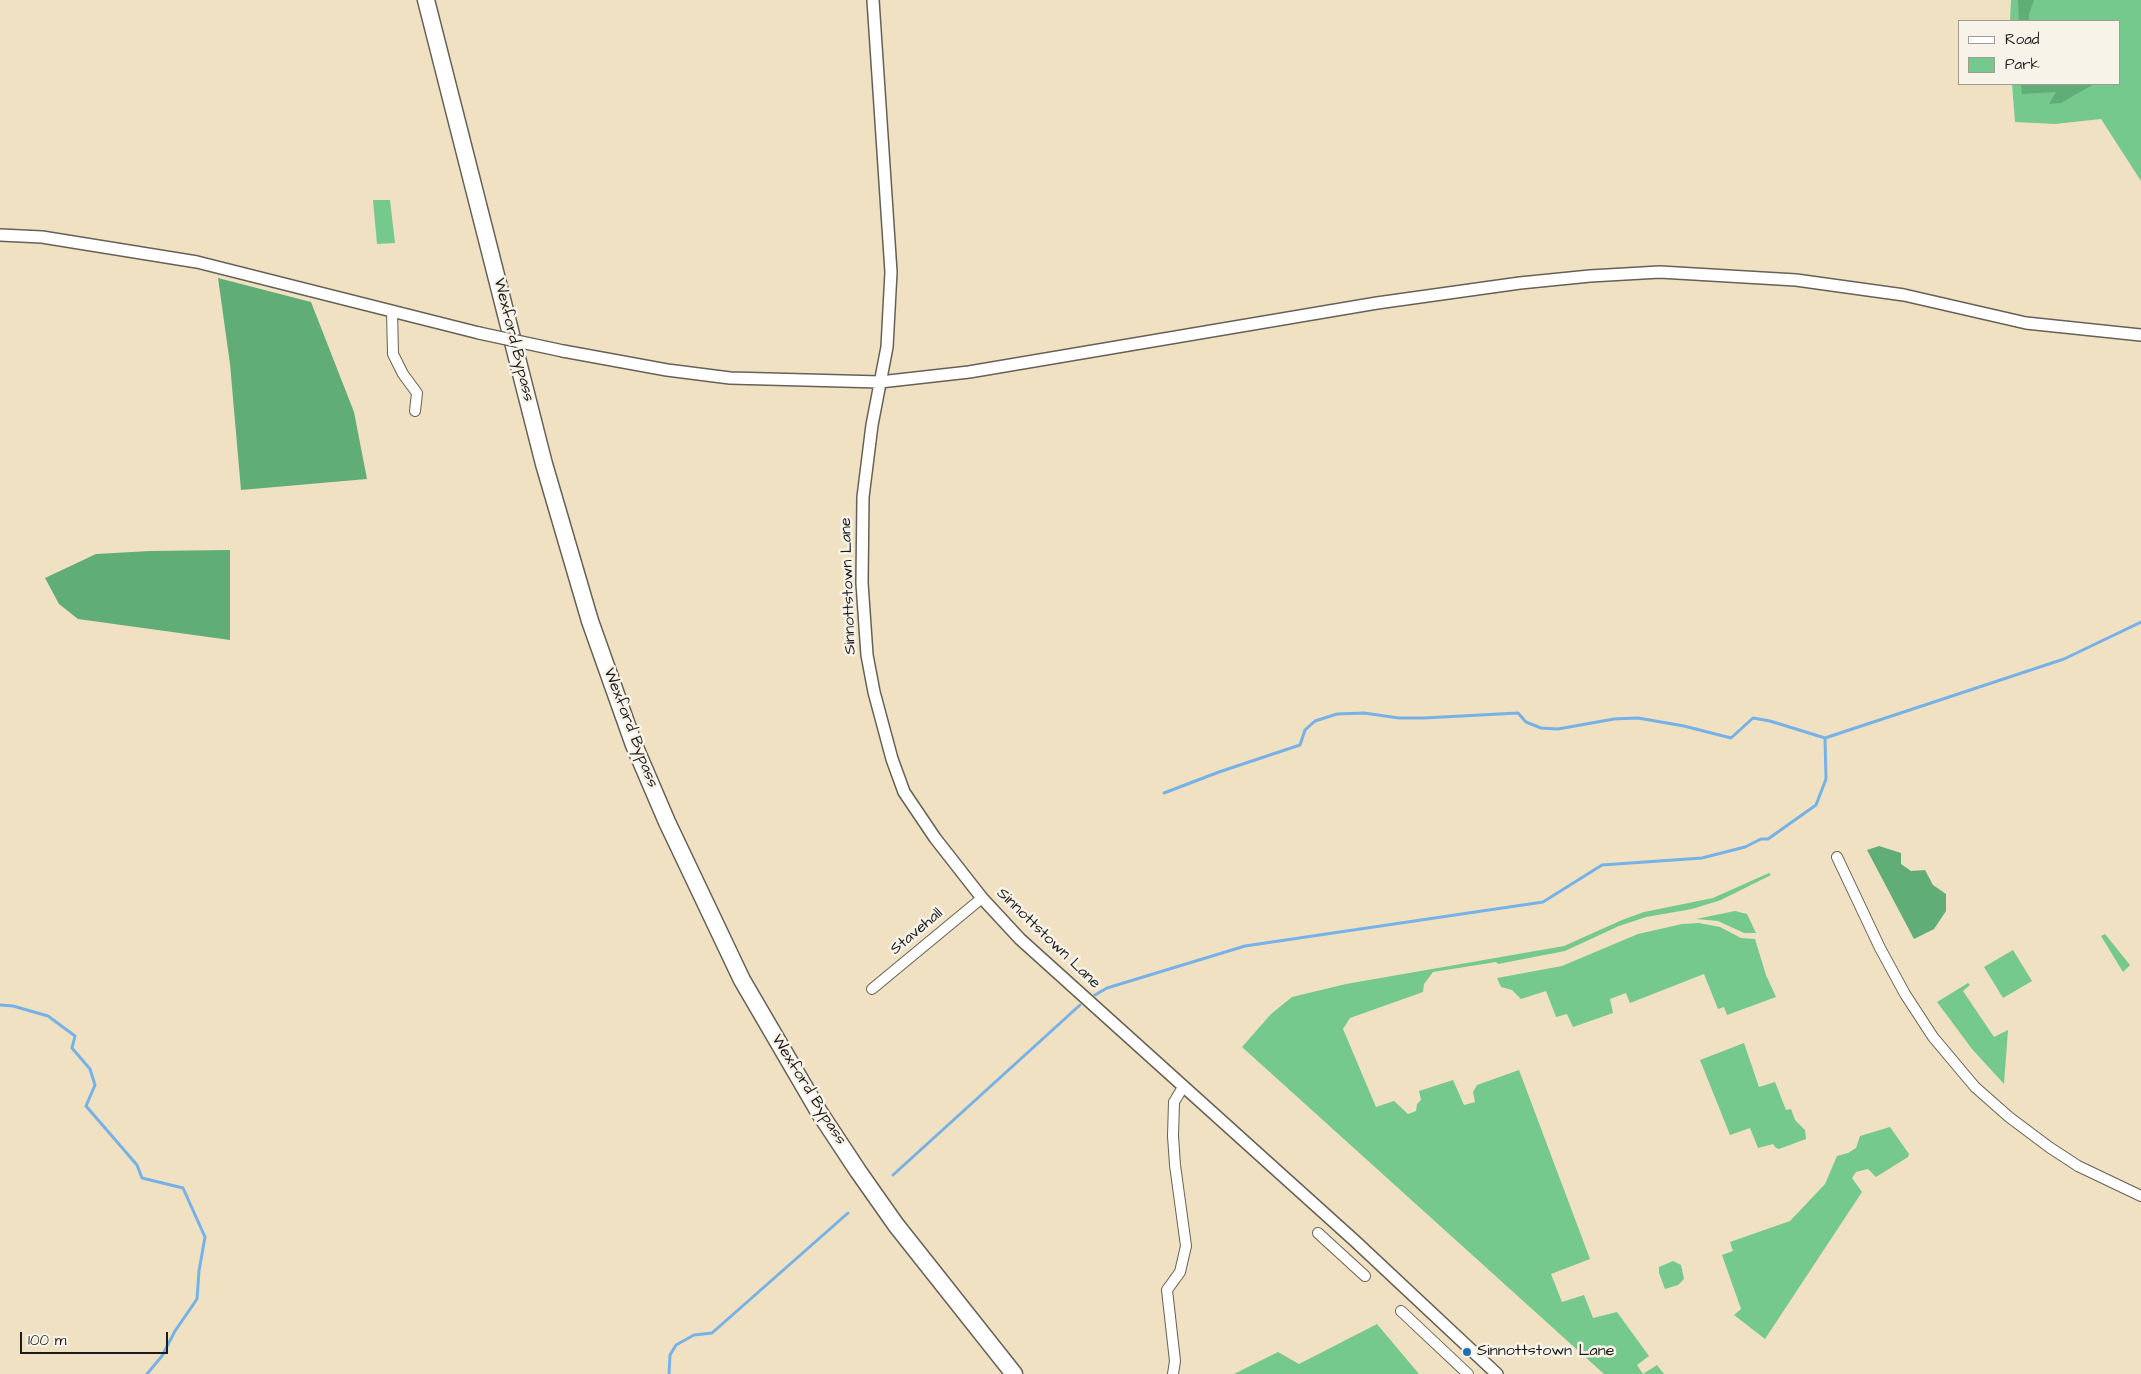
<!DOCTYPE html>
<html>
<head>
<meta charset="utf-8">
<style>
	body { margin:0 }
	#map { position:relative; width:2141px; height:1374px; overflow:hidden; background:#f0e1c2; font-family:"Architects Daughter",sans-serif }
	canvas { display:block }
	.legend { position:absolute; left:1958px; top:20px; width:162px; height:65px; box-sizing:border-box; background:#f7f3e8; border:1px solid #9f9d96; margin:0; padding:6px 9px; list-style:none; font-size:15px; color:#1c1c1c }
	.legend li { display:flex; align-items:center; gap:10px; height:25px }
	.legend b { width:25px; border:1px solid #9f9d96 }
	.scale { position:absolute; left:20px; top:1332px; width:148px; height:22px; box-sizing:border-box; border:2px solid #1c1c1c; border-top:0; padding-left:6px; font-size:15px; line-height:18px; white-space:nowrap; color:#1c1c1c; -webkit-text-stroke:4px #f7f3e8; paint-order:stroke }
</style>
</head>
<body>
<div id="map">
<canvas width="2141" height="1374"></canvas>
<ul class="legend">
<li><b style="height:6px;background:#fff"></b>Road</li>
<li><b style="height:14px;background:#75c98c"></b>Park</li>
</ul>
<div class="scale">100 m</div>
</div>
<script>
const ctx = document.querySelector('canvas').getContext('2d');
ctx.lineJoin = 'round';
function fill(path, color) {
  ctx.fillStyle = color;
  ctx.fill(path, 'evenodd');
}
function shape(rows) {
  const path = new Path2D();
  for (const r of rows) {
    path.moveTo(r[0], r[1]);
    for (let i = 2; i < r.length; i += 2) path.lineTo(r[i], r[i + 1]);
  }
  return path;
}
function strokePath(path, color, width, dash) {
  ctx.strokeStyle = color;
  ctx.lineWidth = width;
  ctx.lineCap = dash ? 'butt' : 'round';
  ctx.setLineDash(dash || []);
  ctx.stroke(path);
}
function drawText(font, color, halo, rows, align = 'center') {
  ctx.font = font + ' "Architects Daughter",sans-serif';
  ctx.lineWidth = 5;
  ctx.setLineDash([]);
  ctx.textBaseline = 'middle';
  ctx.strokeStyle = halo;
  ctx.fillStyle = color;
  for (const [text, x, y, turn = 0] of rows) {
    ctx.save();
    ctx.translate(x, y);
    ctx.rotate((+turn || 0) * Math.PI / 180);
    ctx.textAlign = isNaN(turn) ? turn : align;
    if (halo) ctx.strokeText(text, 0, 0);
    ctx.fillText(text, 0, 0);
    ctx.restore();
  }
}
fill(shape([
	[2011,0,2141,0,2141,181,2101,119,2055,124,2015,122,2012,84,2120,84,2120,21,2010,21],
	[373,200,390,200,395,243,377,244],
	[1769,873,1771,875,1721,900,1692,909,1646,917,1619,926,1565,951,1498,964,1496,962,1433,972,1424,984,1423,992,1350,1018,1343,1029,1376,1107,1394,1101,1408,1114,1416,1111,1417,1104,1421,1100,1419,1091,1453,1080,1464,1105,1475,1102,1473,1092,1477,1085,1519,1070,1590,1259,1551,1274,1562,1302,1584,1295,1593,1318,1617,1312,1649,1356,1637,1365,1643,1374,1657,1365,1664,1374,1604,1374,1242,1047,1271,1014,1292,997,1346,984,1564,946,1622,920,1644,912,1713,898],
	[1735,911,1747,914,1756,933,1744,933,1718,921,1696,919],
	[1699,923,1720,927,1741,938,1755,939,1766,975,1776,997,1727,1015,1724,1007,1718,1009,1704,974,1630,1003,1626,993,1610,999,1613,1013,1573,1027,1567,1014,1556,1017,1546,991,1521,999,1512,990,1501,987,1497,978,1562,966,1638,934,1682,924],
	[2105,934,2130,965,2123,972,2101,936],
	[2013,950,2032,981,2003,998,1984,967],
	[1968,983,1970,985,1963,991,1994,1037,2008,1030,2004,1084,1972,1049,1937,1002],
	[1744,1043,1759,1087,1775,1082,1786,1110,1791,1109,1795,1120,1805,1130,1806,1139,1779,1149,1776,1148,1773,1144,1758,1148,1750,1128,1730,1135,1700,1060],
	[1890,1127,1909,1154,1908,1157,1876,1177,1868,1169,1856,1172,1852,1178,1862,1192,1765,1339,1734,1315,1741,1309,1722,1255,1733,1251,1730,1242,1790,1221,1825,1184,1837,1156,1848,1153,1856,1148,1860,1136],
	[1673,1261,1681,1265,1684,1279,1678,1285,1665,1289,1659,1273,1659,1267],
	[1377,1324,1419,1374,1234,1374,1278,1352,1299,1364]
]), '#75c98c');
fill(shape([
	[2018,0,2034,0,2029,14,2029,21,2019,21],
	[2021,84,2072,85,2094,84,2061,103,2049,104,2056,92,2022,94],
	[218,278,311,302,354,412,367,479,241,490,230,364],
	[230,550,230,640,78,619,59,604,45,578,96,554,150,551],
	[1879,846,1901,853,1901,864,1911,871,1925,870,1933,885,1946,894,1946,911,1934,929,1914,939,1867,850]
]), '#60ad78');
strokePath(shape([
	[1164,793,1219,772,1300,745,1305,730,1315,721,1337,714,1364,713,1399,718,1424,718,1518,713,1526,722,1541,728,1558,729,1614,719,1638,718,1684,726,1731,738,1753,718,1770,721,1825,738],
	[1095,995,1107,988,1245,946,1543,902,1602,865,1702,858,1745,847,1761,839,1768,839,1816,805,1826,779,1825,738,2064,659,2141,622],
	[0,1005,13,1006,48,1016,75,1036,72,1048,90,1069,95,1085,86,1106,137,1165,142,1178,183,1188,205,1237,199,1271,197,1299,175,1331,162,1356,147,1374],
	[893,1175,1080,1005],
	[669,1374,670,1355,676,1345,694,1335,712,1333,848,1213]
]), '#76b2e8', 3);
const minor = shape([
	[392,311,393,354,403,374,417,393,415,411],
	[1837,857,1880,948,1905,994,1933,1037,1975,1087,2009,1117,2049,1147,2078,1166,2141,1196],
	[872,989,982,898],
	[1318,1233,1365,1276],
	[1401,1311,1468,1374],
	[1173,1374,1175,1361,1167,1290,1180,1272,1186,1246,1175,1165,1173,1136,1174,1102,1183,1087]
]);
const tertiary = shape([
	[873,0,891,272,887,347,872,425,863,497,862,583,867,655,874,692,892,759,904,792,935,838,982,898,1020,939,1355,1241,1497,1374],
	[0,235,42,237,197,262,479,333],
	[563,351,667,370,730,378,880,382,969,372,1377,303,1520,283,1590,276,1660,272,1796,280,1904,295,2026,323,2141,335]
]);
const trunk = shape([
	[426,0,544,464,590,621,634,745,667,822,742,980,819,1112,858,1171,896,1225,1014,1374]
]);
strokePath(minor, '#666156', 12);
strokePath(tertiary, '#666156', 14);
strokePath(trunk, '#666156', 19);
strokePath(minor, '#fff', 10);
strokePath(tertiary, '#fff', 11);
strokePath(trunk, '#fff', 16);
const tertiaryBridge = shape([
	[479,333,563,351]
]);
strokePath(tertiaryBridge, '#666156', 14, []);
strokePath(tertiaryBridge, '#fff', 11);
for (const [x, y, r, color] of [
	[1467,1352,5,"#1f6fb2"]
]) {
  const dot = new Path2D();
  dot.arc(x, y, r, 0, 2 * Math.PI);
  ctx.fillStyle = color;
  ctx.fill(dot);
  strokePath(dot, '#f7f3e8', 2);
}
drawText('16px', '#1c1c1c', '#f7f3e8', [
	["Wexford Bypass",513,340,76],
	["Sinnottstown Lane",849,586,-92],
	["Wexford Bypass",630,728,69],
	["Stavehall",917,932,-40],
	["Sinnottstown Lane",1048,939,44],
	["Wexford Bypass",808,1090,58]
]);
drawText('16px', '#1c1c1c', '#f7f3e8', [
	["Sinnottstown Lane",1477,1352]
], 'left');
</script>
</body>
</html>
